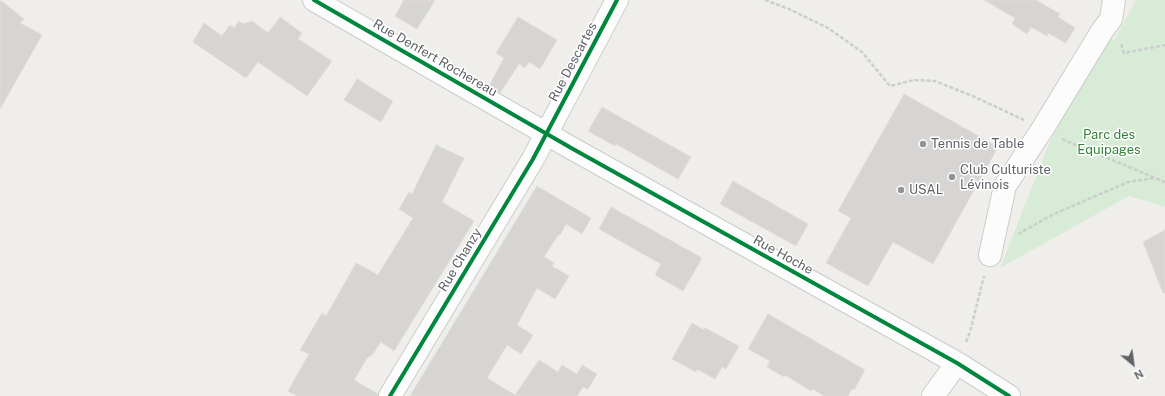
<!DOCTYPE html>
<html>
<head>
<meta charset="utf-8">
<style>
	body { margin:0 }
	#map { position:relative; width:1165px; height:396px; overflow:hidden; background:#efeeea; font-family:"Public Sans",sans-serif }
	canvas { display:block }
	.north { position:absolute; left:1113px; top:344px; width:40px; height:40px; -webkit-text-stroke:3px #fff; paint-order:stroke; rotate:151deg; font-size:11px; font-weight:700; line-height:16px; text-align:center; color:#5f6368 }
	.north::after { content:''; display:block; margin:auto; width:14px; height:18px; background:#5f6368; clip-path:polygon(50% 0,100% 100%,50% 72%,0 100%) }
</style>
</head>
<body>
<div id="map">
<canvas width="1165" height="396"></canvas>
<div class="north">N</div>
</div>
<script>
const ctx = document.querySelector('canvas').getContext('2d');
ctx.lineJoin = 'round';
function fill(path, color) {
  ctx.fillStyle = color;
  ctx.fill(path, 'evenodd');
}
function shape(rows) {
  const path = new Path2D();
  for (const r of rows) {
    path.moveTo(r[0], r[1]);
    for (let i = 2; i < r.length; i += 2) path.lineTo(r[i], r[i + 1]);
  }
  return path;
}
function strokePath(path, color, width, dash) {
  ctx.strokeStyle = color;
  ctx.lineWidth = width;
  ctx.lineCap = dash ? 'butt' : 'round';
  ctx.setLineDash(dash || []);
  ctx.stroke(path);
}
function drawText(font, color, halo, rows, align = 'center') {
  ctx.font = font + ' "Public Sans",sans-serif';
  ctx.lineWidth = 3;
  ctx.setLineDash([]);
  ctx.textBaseline = 'middle';
  ctx.strokeStyle = halo;
  ctx.fillStyle = color;
  for (const [text, x, y, turn = 0] of rows) {
    ctx.save();
    ctx.translate(x, y);
    ctx.rotate((+turn || 0) * Math.PI / 180);
    ctx.textAlign = isNaN(turn) ? turn : align;
    if (halo) ctx.strokeText(text, 0, 0);
    ctx.fillText(text, 0, 0);
    ctx.restore();
  }
}
fill(shape([
	[1136,0,1165,0,1165,207,1129,196,1000,268,1062,111,1107,39,1114,40]
]), '#d8ebd6');
const building = shape([
	[0,0,24,19,20,23,42,35,0,109,0,0],
	[404,0,435,0,417,29,395,16,404,0],
	[984,0,1036,0,1060,14,1058,17,1075,28,1066,43,1048,33,1047,36,1031,27,1027,34,1012,24,1015,18,984,0],
	[280,17,302,33,298,39,332,61,307,96,258,62,246,78,193,42,204,23,222,36,230,25,234,28,239,21,243,24,252,21,268,33,280,17],
	[518,17,557,40,540,69,529,62,525,68,519,64,500,93,489,86,504,58,496,53,518,17],
	[357,79,393,101,381,122,344,100,357,79],
	[904,94,998,147,933,264,893,242,868,286,826,263,851,218,838,211,904,94],
	[602,107,691,157,678,179,616,144,615,146,588,131,602,107],
	[436,145,464,158,442,202,474,221,394,351,381,342,372,355,367,358,354,380,378,394,378,396,297,396,288,391,309,354,300,350,322,313,326,316,356,263,378,275,413,218,399,209,409,192,412,194,436,145],
	[733,181,808,224,796,246,720,204,733,181],
	[537,186,591,218,582,234,566,224,560,235,558,235,544,257,554,263,552,266,569,276,555,299,537,288,517,325,533,335,521,354,507,345,487,378,515,395,539,360,558,372,562,365,577,374,582,365,597,374,588,389,583,387,577,396,410,396,537,186],
	[611,207,702,258,683,291,655,275,661,264,599,229,611,207],
	[1165,230,1165,293,1163,293,1143,242,1165,230],
	[768,314,865,370,854,390,852,389,848,396,824,396,813,389,811,391,785,375,784,377,767,367,770,361,748,349,768,314],
	[692,323,704,330,705,328,739,346,726,369,722,367,715,379,697,369,696,372,672,359,692,323]
]);
fill(building, '#d6d5d3');
strokePath(building, '#deddd9', 1);
const minor = shape([
	[314,0,573,149,957,363,1009,396],
	[990,255,1005,186,1043,128,1102,31,1111,19,1114,0],
	[390,396,533,159,617,0],
	[933,396,957,363]
]);
strokePath(minor, '#cbcccc', 24);
strokePath(shape([
	[765,0,789,9,828,28,862,52,890,86,914,80,935,81,975,97,1024,120],
	[1121,44,1124,53,1165,45],
	[1062,139,1165,182],
	[1018,234,1054,214,1128,182,1155,178],
	[966,342,970,332,984,276]
]), '#cacfcc', 2.5, [4, 2]);
strokePath(minor, '#fdfcfc', 22);
strokePath(shape([
	[314,0,573,149,957,363,1009,396],
	[390,396,533,159,617,0]
]), '#00873e', 4);
for (const [x, y, r, color] of [
	[923,144,4,"#919496"],
	[952,177,4,"#919496"],
	[901,190,4,"#919496"]
]) {
  const dot = new Path2D();
  dot.arc(x, y, r, 0, 2 * Math.PI);
  ctx.fillStyle = color;
  ctx.fill(dot);
  strokePath(dot, '#fff', 1.5);
}
drawText('13px', '#5f6368', '#fff', [
	["Rue Denfert Rochereau",435,58,30],
	["Rue Descartes",573,62,-62],
	["Rue Hoche",783,255,29],
	["Rue Chanzy",460,260,-59]
]);
drawText('13px', '#348238', '#fff', [
	["Parc des",1109,135],
	["Equipages",1109,150]
]);
drawText('13px', '#5f6368', '#fff', [
	["Tennis de Table",931,144],
	["Club Culturiste",960,170],
	["Lévinois",960,185],
	["USAL",909,190]
], 'left');
</script>
</body>
</html>
